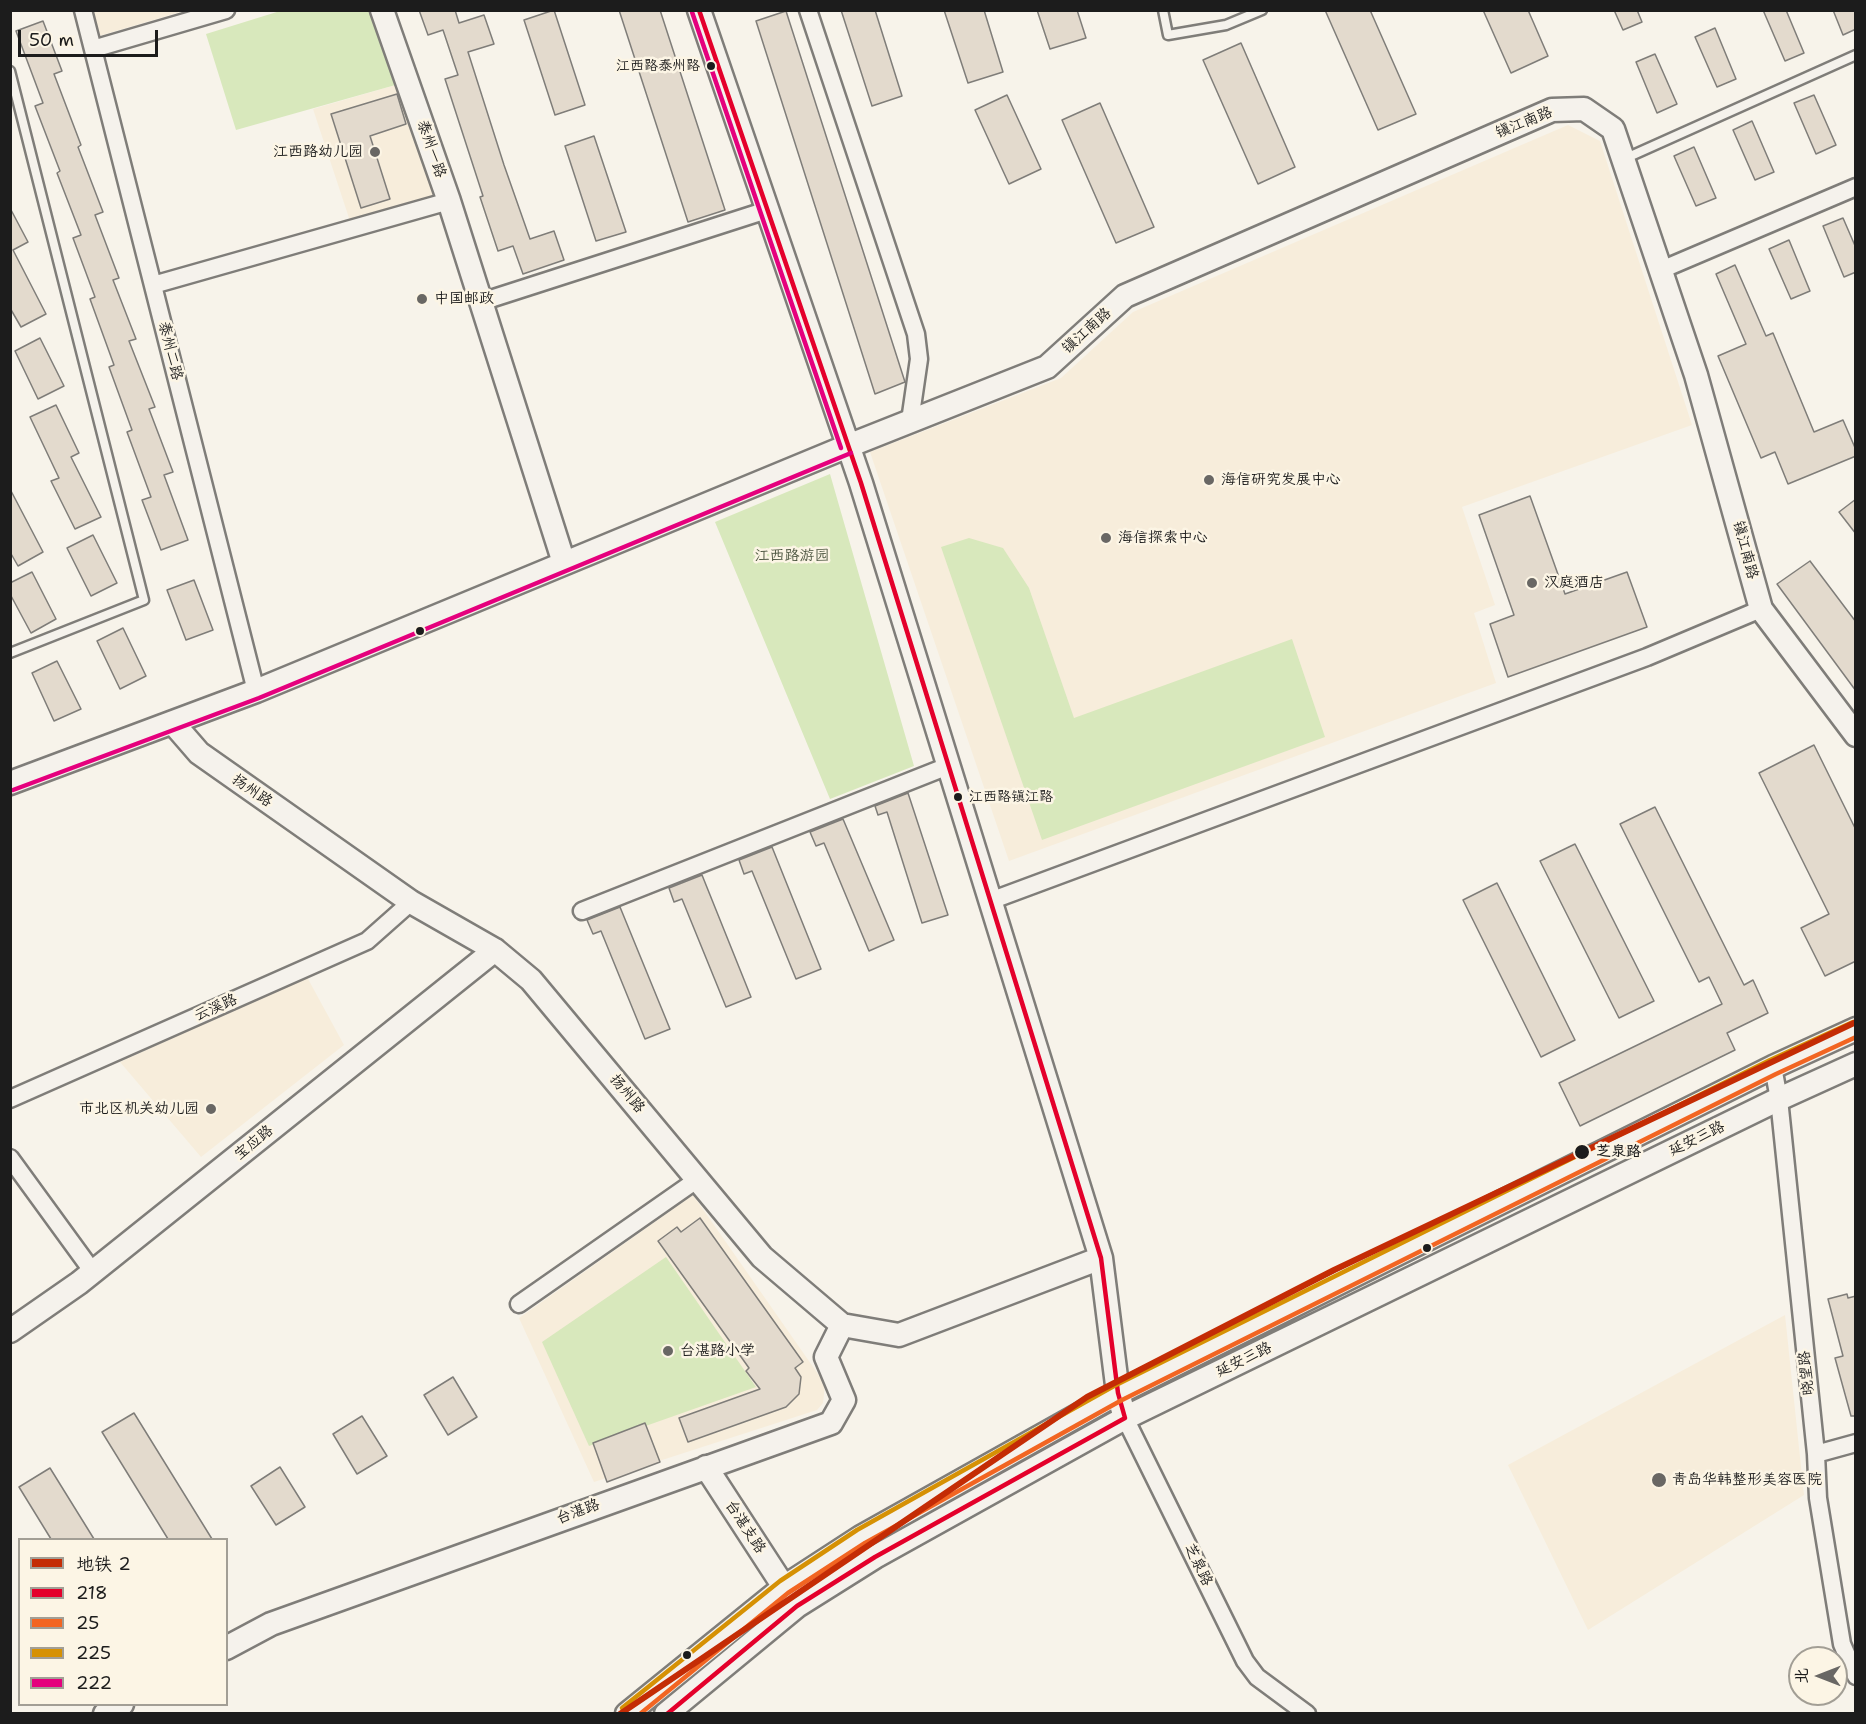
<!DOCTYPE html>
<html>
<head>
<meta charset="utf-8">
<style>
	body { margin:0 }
	#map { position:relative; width:1866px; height:1724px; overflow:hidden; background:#f7f3ea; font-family:"Shantell Sans","LXGW WenKai TC",sans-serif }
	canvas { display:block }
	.frame { position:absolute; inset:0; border:12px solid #1c1c1c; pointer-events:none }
	.legend { position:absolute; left:18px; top:1538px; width:210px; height:168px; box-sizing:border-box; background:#fcf5e5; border:2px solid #a29e95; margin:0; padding:8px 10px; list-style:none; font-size:18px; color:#1c1c1c }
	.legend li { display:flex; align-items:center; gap:12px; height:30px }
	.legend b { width:30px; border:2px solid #a29e95 }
	.north { position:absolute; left:1788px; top:1646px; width:60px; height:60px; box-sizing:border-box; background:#fcf5e5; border:2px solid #a29e95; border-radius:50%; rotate:270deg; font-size:16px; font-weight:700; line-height:24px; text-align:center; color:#1c1c1c }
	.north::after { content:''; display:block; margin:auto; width:21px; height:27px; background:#696764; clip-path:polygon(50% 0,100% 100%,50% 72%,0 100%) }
	.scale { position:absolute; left:18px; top:30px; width:140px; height:27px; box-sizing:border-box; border:3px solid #1c1c1c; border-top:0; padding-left:8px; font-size:18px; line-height:21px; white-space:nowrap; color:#1c1c1c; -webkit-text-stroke:4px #fcf5e5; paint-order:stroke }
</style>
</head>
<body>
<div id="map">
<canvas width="1866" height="1724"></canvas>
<div class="frame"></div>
<ul class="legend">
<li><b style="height:8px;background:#c42c05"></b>地铁 2</li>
<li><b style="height:8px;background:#e4002b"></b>218</li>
<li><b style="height:8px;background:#f26522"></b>25</li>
<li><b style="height:8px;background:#d69104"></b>225</li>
<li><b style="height:8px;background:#e5007d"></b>222</li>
</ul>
<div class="north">北</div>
<div class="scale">50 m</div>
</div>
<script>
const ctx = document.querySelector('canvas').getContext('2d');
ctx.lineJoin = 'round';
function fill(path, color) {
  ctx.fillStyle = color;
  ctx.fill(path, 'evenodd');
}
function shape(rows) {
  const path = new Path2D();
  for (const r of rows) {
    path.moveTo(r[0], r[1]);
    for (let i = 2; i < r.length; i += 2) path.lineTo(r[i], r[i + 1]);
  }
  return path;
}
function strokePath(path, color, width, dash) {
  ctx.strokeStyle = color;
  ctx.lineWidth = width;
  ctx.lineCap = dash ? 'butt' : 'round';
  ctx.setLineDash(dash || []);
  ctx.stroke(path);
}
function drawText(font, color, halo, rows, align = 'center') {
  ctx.font = font + ' "Shantell Sans","LXGW WenKai TC",sans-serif';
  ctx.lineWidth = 5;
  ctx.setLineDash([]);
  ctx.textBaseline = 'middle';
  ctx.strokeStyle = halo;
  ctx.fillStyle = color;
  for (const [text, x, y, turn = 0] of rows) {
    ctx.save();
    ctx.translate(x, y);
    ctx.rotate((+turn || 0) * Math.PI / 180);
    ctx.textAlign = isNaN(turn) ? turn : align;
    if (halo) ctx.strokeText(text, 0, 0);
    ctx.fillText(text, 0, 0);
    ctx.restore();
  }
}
fill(shape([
	[93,10,184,10,184,11,99,36],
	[399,84,438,195,350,221,313,109],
	[1568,125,1600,141,1692,425,1462,507,1495,605,1474,613,1496,683,1009,861,870,452,1061,378,1133,312],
	[307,977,344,1045,201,1157,120,1062],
	[693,1195,825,1384,823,1403,817,1410,594,1482,519,1318],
	[1785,1315,1804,1495,1588,1630,1508,1465]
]), '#f7eddb');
fill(shape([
	[280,11,374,11,399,84,236,130,206,34],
	[830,474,914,766,830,799,715,522],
	[969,538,1003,548,1029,588,1074,718,1292,639,1325,737,1042,840,941,547],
	[666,1257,756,1387,589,1446,542,1342]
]), '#d8e8bc');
const building = shape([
	[419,10,455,10,459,23,484,15,494,44,468,52,504,165,530,239,554,231,564,260,523,274,513,246,498,251,480,197,483,196,445,79,458,75,443,30,428,35,419,10],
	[554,10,585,105,555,115,524,20,554,10],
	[619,10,660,10,725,210,688,222,619,10],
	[841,10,875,10,902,96,872,106,841,10],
	[944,10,984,10,1003,72,968,83,944,10],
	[1037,10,1077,10,1086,38,1050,49,1037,10],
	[1325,10,1370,10,1416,114,1378,130,1325,10],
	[1483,10,1528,10,1548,56,1511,73,1483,10],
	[1614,10,1637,10,1642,22,1623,30,1614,10],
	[1763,10,1786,10,1804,53,1785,61,1763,10],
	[1833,10,1856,10,1856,29,1843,35,1833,10],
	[786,11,905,382,875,394,756,21,786,11],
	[43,21,62,71,54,74,81,145,78,147,103,212,95,215,119,278,113,280,136,339,129,341,155,407,149,409,173,472,164,475,188,540,161,550,142,500,151,497,127,432,132,430,109,367,114,365,90,299,95,297,73,238,81,235,57,173,60,171,35,106,43,103,16,31,43,21],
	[1715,28,1736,79,1717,87,1695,37,1715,28],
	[1241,43,1295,167,1258,184,1203,60,1241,43],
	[1655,54,1677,104,1657,113,1636,62,1655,54],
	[397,94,406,124,370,136,390,199,361,208,331,114,397,94],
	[1007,95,1041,169,1009,184,975,110,1007,95],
	[1814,95,1836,145,1816,154,1794,103,1814,95],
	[1100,103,1154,227,1116,243,1062,120,1100,103],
	[1752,121,1774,172,1755,180,1733,130,1752,121],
	[594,136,626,232,596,241,565,146,594,136],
	[1694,147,1716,198,1696,206,1674,156,1694,147],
	[10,208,28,242,13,250,46,314,21,327,10,308,10,208],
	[1843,218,1856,248,1856,272,1844,277,1823,226,1843,218],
	[1789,240,1810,291,1791,299,1769,249,1789,240],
	[1735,265,1766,336,1773,333,1814,432,1843,420,1856,450,1856,456,1788,484,1775,452,1761,458,1718,356,1746,344,1716,274,1735,265],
	[40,338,64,386,38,399,15,351,40,338],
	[56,405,79,453,71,457,101,517,75,529,51,481,59,478,30,417,56,405],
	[10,489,43,552,18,566,10,552,10,489],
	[1530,496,1565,594,1627,572,1647,627,1508,677,1490,624,1514,615,1479,515,1530,496],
	[1856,499,1856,534,1839,512,1856,499],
	[93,535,117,583,91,596,67,548,93,535],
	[1810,561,1856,622,1856,691,1777,584,1810,561],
	[32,572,56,619,31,633,10,594,10,583,32,572],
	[194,580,213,630,186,640,167,590,194,580],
	[123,628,146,676,120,689,97,641,123,628],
	[57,661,81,709,54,721,32,673,57,661],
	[1814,745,1856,830,1856,961,1825,976,1801,928,1829,914,1759,773,1814,745],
	[908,793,948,915,922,923,887,812,878,815,875,806,908,793],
	[1655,807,1744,985,1753,980,1768,1013,1727,1033,1735,1050,1580,1126,1559,1083,1722,1004,1709,977,1699,982,1620,824,1655,807],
	[843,819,894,940,869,951,824,843,816,846,810,832,843,819],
	[1575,844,1654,1001,1619,1018,1540,861,1575,844],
	[772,847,821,969,796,979,752,871,744,874,739,860,772,847],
	[702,875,751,997,726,1007,682,899,674,902,669,888,702,875],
	[1497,883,1575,1040,1541,1057,1463,900,1497,883],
	[620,907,670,1029,645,1039,601,931,593,934,587,920,620,907],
	[700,1218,803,1362,795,1368,801,1377,799,1394,786,1407,688,1442,679,1418,760,1389,746,1371,749,1368,658,1241,677,1227,681,1232,700,1218],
	[1847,1294,1848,1298,1856,1296,1856,1416,1851,1416,1835,1358,1843,1356,1828,1299,1847,1294],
	[453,1377,477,1417,448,1435,424,1395,453,1377],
	[134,1413,212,1539,168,1539,102,1432,134,1413],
	[362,1416,387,1456,357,1474,333,1434,362,1416],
	[645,1423,660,1462,607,1482,593,1443,645,1423],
	[280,1467,305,1507,276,1525,251,1486,280,1467],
	[50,1468,94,1539,51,1539,19,1487,50,1468]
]);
fill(building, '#e3dacd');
strokePath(building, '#7f7d79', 1.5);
const lane = shape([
	[1163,10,1168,35,1226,25,1262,10],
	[10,71,144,600,10,653],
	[1624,159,1856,55]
]);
const street = shape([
	[83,10,256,691],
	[808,10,916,334,919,359,910,421],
	[93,49,226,10],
	[1661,270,1856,187],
	[153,285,449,201],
	[481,302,767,210],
	[990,901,1647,657,1761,609],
	[582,911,948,766],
	[1773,1067,1779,1099,1816,1454,1818,1498,1842,1644,1856,1676],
	[10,1099,367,941,411,902],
	[10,1158,93,1272],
	[519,1304,698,1179],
	[1125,1418,1245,1661,1257,1677,1307,1714],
	[1816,1454,1856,1443]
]);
const secondary = shape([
	[382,10,449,201,564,563],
	[699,10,861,483,1101,1258,1118,1393,1125,1418],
	[173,723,199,753,411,902,495,950,531,980,762,1257,842,1325,899,1335,1101,1258],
	[10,783,256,691,848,446,1047,367,1125,296,1552,110,1584,109,1613,129,1696,375,1761,609,1856,735],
	[10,1331,79,1283,495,950],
	[706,1467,784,1587],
	[226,1648,271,1624,831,1423,844,1400,826,1357,842,1325],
	[105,1714,122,1704],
	[627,1714,784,1587,861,1537,1118,1393,1773,1067,1856,1029],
	[666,1714,797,1606,875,1557,1125,1418,1779,1099,1856,1064]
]);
strokePath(lane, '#7f7d79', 13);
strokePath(street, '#7f7d79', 21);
strokePath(secondary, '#7f7d79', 27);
strokePath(lane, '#f5f2ec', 8);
strokePath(street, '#f5f2ec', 16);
strokePath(secondary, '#f5f2ec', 22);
strokePath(shape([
	[667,1714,797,1606,875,1557,1125,1418,1118,1393,1101,1258,861,483,699,10]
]), '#e4002b', 4.5);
strokePath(shape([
	[640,1714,788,1593,865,1543,1122,1400,1776,1074,1856,1037]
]), '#f26522', 4.5);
strokePath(shape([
	[622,1708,780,1581,857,1530,1114,1386,1770,1060,1853,1022]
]), '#d69104', 4.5);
strokePath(shape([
	[692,12,841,448],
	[13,790,259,698,851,453]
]), '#e5007d', 4.5);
strokePath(shape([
	[620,1714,1087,1397,1334,1270,1856,1022]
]), '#c42c05', 6);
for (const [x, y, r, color] of [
	[711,66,5,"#1c1c1c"],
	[375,152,6,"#696764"],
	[422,299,6,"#696764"],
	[1209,480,6,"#696764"],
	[1106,538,6,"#696764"],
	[1532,583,6,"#696764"],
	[420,631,5,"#1c1c1c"],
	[958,797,5,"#1c1c1c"],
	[211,1109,6,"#696764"],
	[1582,1152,8,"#1c1c1c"],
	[1427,1248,5,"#1c1c1c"],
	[668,1351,6,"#696764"],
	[1659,1480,8,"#696764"],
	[687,1655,5,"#1c1c1c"]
]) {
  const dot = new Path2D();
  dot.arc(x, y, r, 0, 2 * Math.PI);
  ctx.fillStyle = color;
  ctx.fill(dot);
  strokePath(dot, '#fcf5e5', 2);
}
drawText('14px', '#1c1c1c', '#fcf5e5', [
	["江西路泰州路",700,66],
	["江西路镇江路",969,797,"left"]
], 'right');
drawText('15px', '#1c1c1c', '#fcf5e5', [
	["镇江南路",1524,123,-22],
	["泰州一路",431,149,71],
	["镇江南路",1087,331,-42],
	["泰州二路",170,351,76],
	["镇江南路",1745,550,75],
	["扬州路",252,791,35],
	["云溪路",216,1008,-24],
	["扬州路",627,1094,50],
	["延安三路",1697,1139,-26],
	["宝应路",254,1143,-39],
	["延安三路",1244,1360,-26],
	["晓望路",1807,1373,-96],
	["台湛路",578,1512,-20],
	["台湛支路",745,1527,57],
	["芝泉路",1198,1565,64]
]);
drawText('15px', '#1c1c1c', '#fcf5e5', [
	["江西路幼儿园",363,152,"right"],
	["中国邮政",434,299],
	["海信研究发展中心",1221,480],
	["海信探索中心",1118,538],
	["汉庭酒店",1544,583],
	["市北区机关幼儿园",199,1109,"right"],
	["台湛路小学",680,1351],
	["青岛华韩整形美容医院",1672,1480]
], 'left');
drawText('15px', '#4d5641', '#fcf5e5', [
	["江西路游园",792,556]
]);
drawText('bold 15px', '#1c1c1c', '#fcf5e5', [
	["芝泉路",1596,1152]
], 'left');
</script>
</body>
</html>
